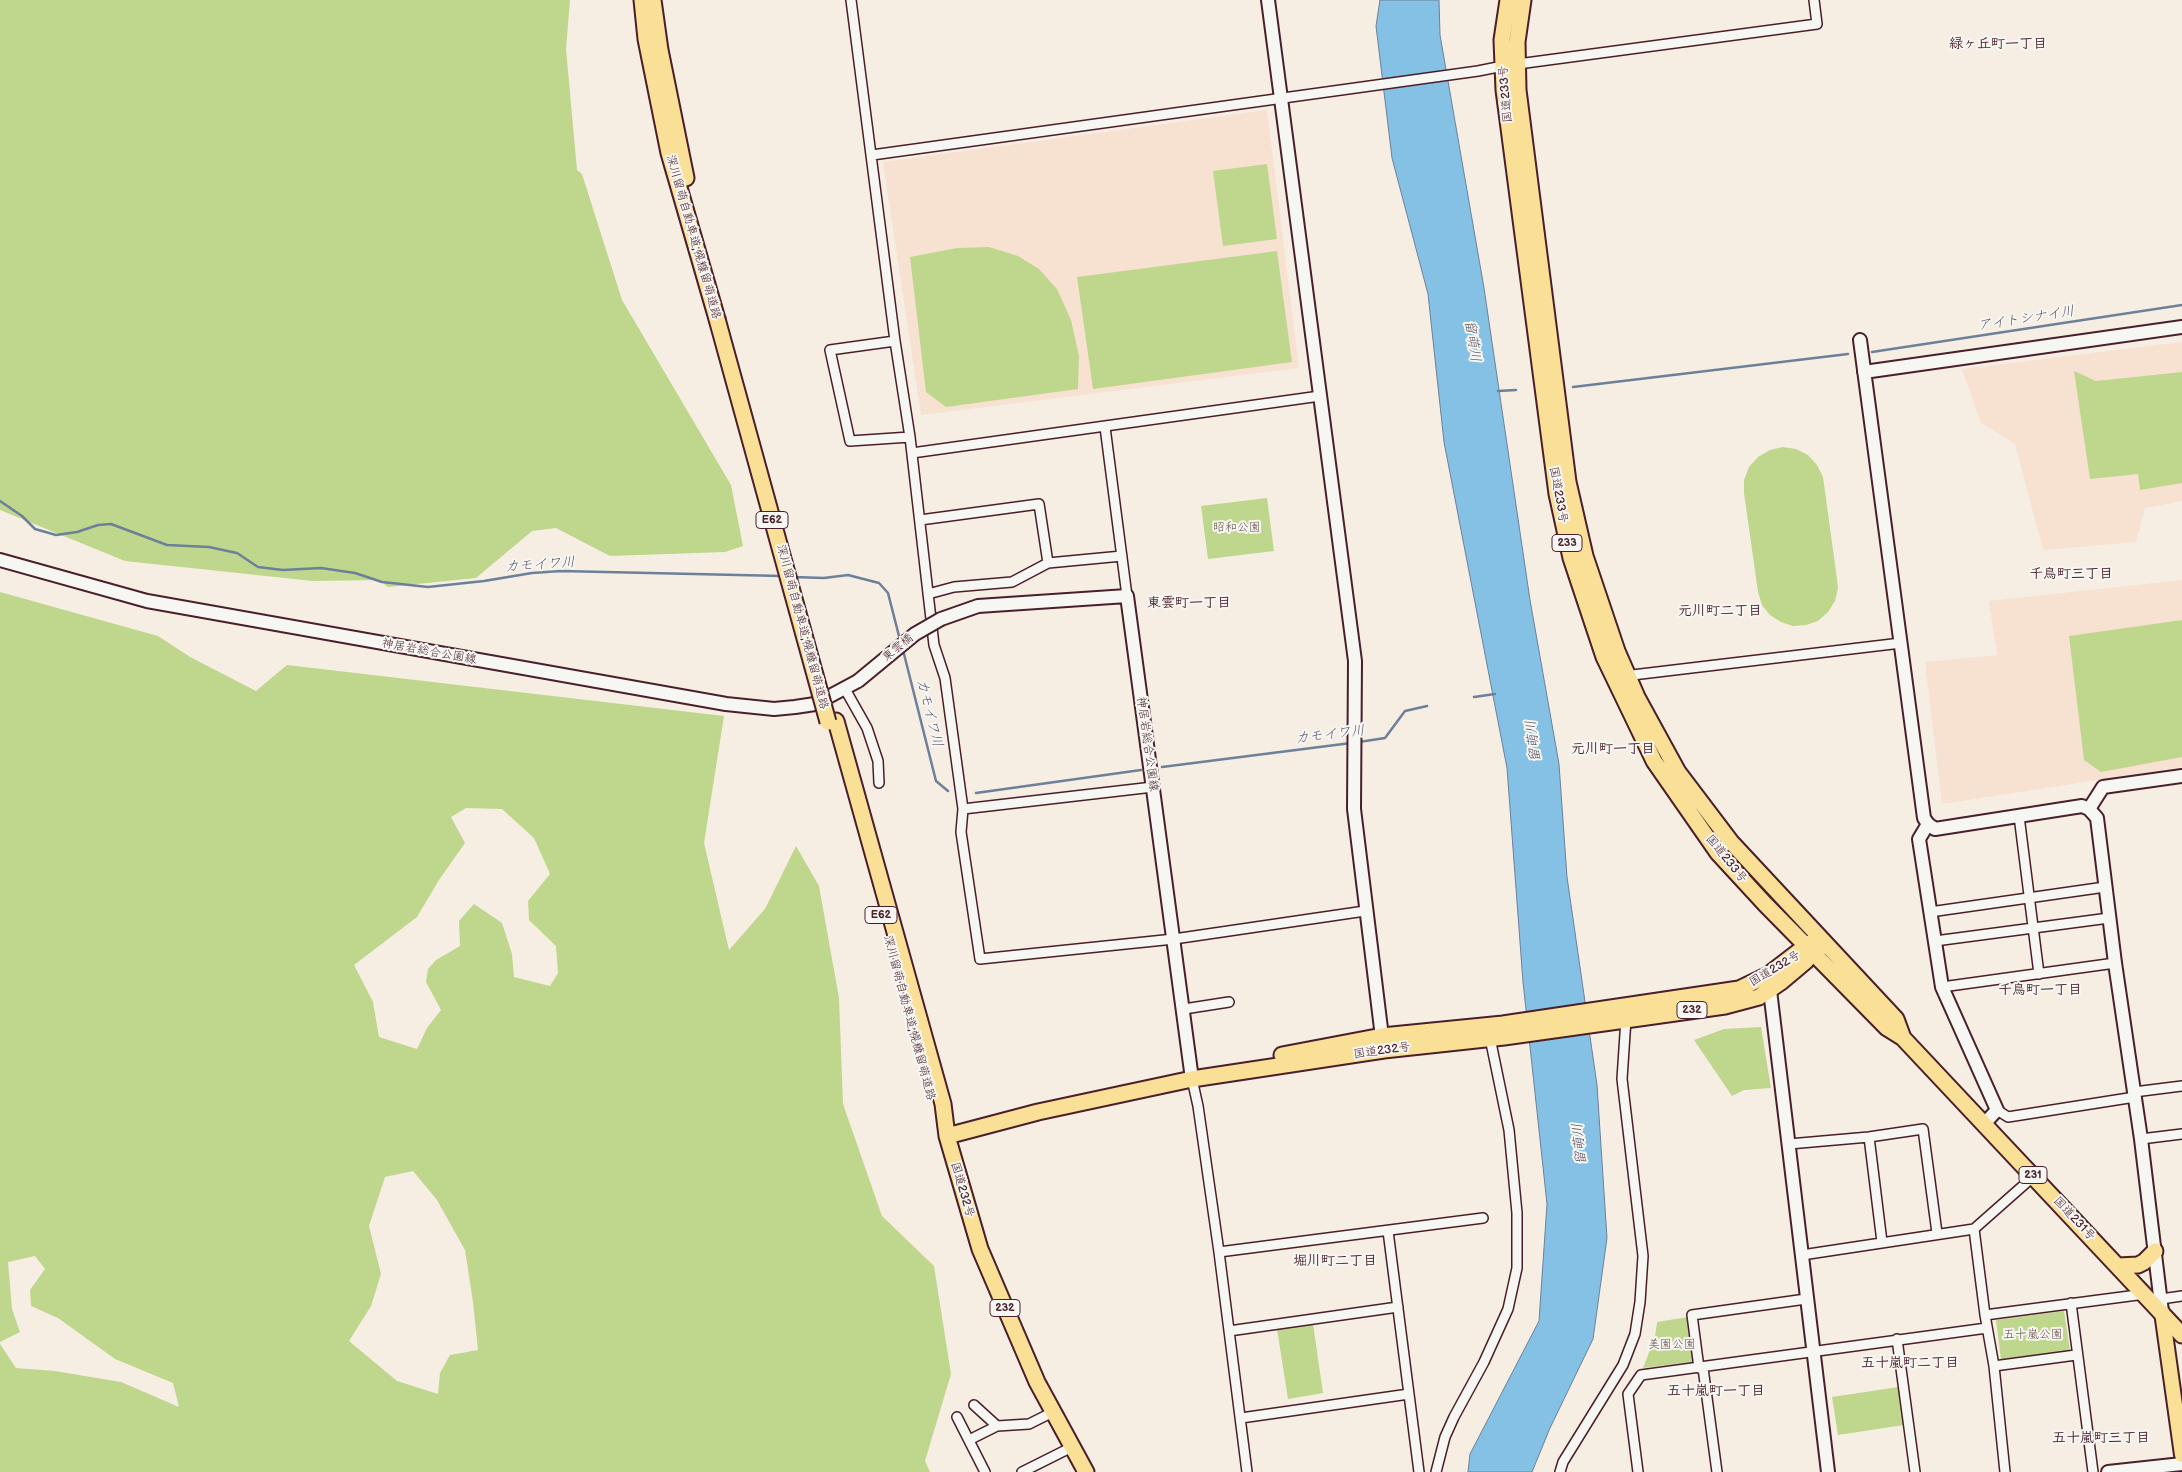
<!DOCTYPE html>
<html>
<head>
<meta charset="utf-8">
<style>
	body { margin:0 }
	canvas { display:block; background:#f6ede3 }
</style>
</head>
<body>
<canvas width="2182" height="1472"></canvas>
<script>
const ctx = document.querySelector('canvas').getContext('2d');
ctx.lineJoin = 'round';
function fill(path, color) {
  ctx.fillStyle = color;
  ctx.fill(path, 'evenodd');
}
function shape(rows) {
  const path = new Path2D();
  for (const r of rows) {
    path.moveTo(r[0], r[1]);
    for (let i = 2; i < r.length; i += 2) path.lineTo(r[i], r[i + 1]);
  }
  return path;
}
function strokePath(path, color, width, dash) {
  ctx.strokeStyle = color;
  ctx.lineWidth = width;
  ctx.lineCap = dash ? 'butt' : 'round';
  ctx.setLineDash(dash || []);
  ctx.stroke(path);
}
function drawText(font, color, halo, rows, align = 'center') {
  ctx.font = font + ' "Balsamiq Sans","Klee One",sans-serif';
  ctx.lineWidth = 4;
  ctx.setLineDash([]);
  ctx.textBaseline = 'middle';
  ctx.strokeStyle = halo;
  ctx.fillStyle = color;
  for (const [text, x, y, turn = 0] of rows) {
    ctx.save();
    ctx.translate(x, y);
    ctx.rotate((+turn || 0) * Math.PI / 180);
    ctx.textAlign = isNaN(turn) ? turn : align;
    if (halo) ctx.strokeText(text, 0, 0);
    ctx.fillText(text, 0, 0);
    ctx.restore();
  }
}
fill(shape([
	[1267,110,1299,368,921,415,883,162],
	[2182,342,2182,501,2145,508,2136,542,2043,550,2015,444,1981,423,1962,369],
	[2182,580,2182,767,1942,804,1925,662,1997,655,1989,601]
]), '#f7e2d1');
fill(shape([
	[0,0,570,0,566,49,577,170,582,174,622,300,731,485,743,546,725,552,610,556,556,528,532,531,476,578,388,587,379,580,313,581,125,561,0,510],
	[1267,164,1277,239,1223,246,1213,171],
	[989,247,1018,256,1039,269,1057,289,1071,320,1079,356,1078,389,946,407,926,392,910,257,957,248],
	[1277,251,1292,362,1093,389,1077,277],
	[2074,371,2096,381,2182,372,2182,483,2140,490,2138,474,2090,479],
	[1783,447,1796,449,1808,455,1817,465,1823,477,1837,579,1838,588,1835,601,1828,612,1818,621,1806,625,1793,626,1781,622,1770,615,1762,605,1758,592,1744,493,1744,480,1749,467,1758,457,1770,450],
	[1267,498,1274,551,1208,559,1201,506],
	[0,592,158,636,190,657,256,691,287,665,724,716,704,843,729,950,765,909,796,846,819,886,839,998,843,1104,882,1216,934,1266,951,1374,925,1461,930,1472,0,1472,0,1344,16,1368,55,1371,121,1382,179,1407,173,1383,115,1359,58,1318,31,1306,30,1290,45,1269,35,1256,8,1262,12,1309,20,1332,0,1342],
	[466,808,502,809,534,838,550,874,528,901,529,920,556,946,558,973,550,986,514,977,512,954,502,923,474,904,459,921,460,946,436,960,428,969,426,982,441,1010,427,1028,417,1049,379,1037,373,1002,354,965,417,917,439,880,465,843,451,817],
	[413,1171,437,1200,465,1250,473,1302,478,1350,450,1355,440,1373,438,1394,397,1381,349,1341,371,1306,381,1274,369,1226,385,1177],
	[2182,620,2182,757,2101,772,2084,760,2069,636],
	[1761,1027,1771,1088,1744,1090,1732,1096,1694,1040,1724,1029],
	[2064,1311,2070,1351,2001,1360,1996,1320],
	[1688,1317,1693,1362,1643,1368,1655,1337,1657,1322],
	[1313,1324,1323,1393,1288,1399,1277,1329],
	[1898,1387,1904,1425,1838,1435,1832,1397]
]), '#bfd78d');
const water = shape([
	[1380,0,1439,0,1440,35,1484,288,1530,600,1559,764,1567,877,1597,1085,1607,1238,1593,1339,1550,1428,1532,1472,1468,1472,1470,1454,1539,1321,1547,1204,1523,982,1507,768,1444,442,1428,294,1392,158,1376,26,1380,0]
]);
fill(water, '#84c1e4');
strokePath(water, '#6d809a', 1);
strokePath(shape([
	[1872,352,2182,305],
	[1573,387,1848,354],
	[1498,391,1516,390],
	[0,501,22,516,35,529,56,535,77,532,98,525,111,524,167,545,209,547,237,553,258,567,283,570,321,568,355,573,382,582,428,587,484,581,532,573,561,571,782,576],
	[793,577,824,578,848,575,879,583,888,593,900,640],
	[903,650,936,781,948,791],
	[1474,697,1495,694],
	[1359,742,1385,738,1405,711,1427,706],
	[1162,767,1351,743],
	[976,793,1141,770]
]), '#6d809a', 2.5);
const street = shape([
	[851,0,895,341,910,437,934,645,945,678,963,809,961,832,980,959,1174,939,1365,911],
	[872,155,1478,71,1503,66,1817,24,1814,0],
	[895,341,830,350,850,441,910,437],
	[1105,427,1127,596],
	[912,453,1320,396],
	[920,520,1039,504,1048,563],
	[928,594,954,587,1012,582,1048,563,1122,556],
	[1624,676,1901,643],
	[845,689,867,728,878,761,879,783],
	[963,809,1153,787],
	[2019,816,2039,974],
	[1930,912,2105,887],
	[1935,941,2109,918],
	[1942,987,2115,963],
	[1184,1009,1229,1002],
	[1192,1079,1198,1106,1219,1252,1247,1472],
	[2134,1092,2182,1086],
	[1997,1110,2008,1117,2135,1097],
	[1869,1137,1882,1242],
	[2141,1139,2182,1134],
	[1789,1144,1869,1137,1923,1129,1937,1233],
	[1974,1229,1985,1315,1994,1366,2005,1472],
	[1388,1231,1419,1472],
	[1219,1252,1483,1218],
	[1802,1255,1974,1229,2034,1176],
	[2161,1299,2182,1296],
	[2071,1303,2093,1472],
	[1985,1315,2145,1294],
	[1229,1331,1398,1307],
	[1897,1339,1915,1472],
	[1994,1366,2076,1355],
	[1699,1368,1692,1315,1806,1299],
	[1703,1368,1717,1472],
	[974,1405,997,1426],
	[957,1417,985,1472],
	[1241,1418,1409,1394],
	[969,1440,997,1426,1029,1424,1053,1412],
	[1022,1472,1072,1447],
	[1436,1472,1445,1437,1454,1417,1484,1362,1508,1309,1517,1268,1517,1213,1509,1130,1490,1038],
	[1560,1472,1563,1462,1623,1365,1635,1334,1640,1302,1643,1256,1622,1079,1626,1019],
	[1638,1472,1628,1394,1641,1375,1987,1328]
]);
const secondary = shape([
	[1268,0,1355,661,1354,809,1383,1045],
	[1860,340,1924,818,1928,824,1935,829,2082,806,2089,809,2097,818,2115,963,2141,1139,2162,1312],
	[1864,372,2182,327],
	[0,560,147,601,726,704,774,709,795,707,815,704,858,681],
	[941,619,978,606,1127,596,1192,1079],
	[2089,809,2103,787,2182,776],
	[1928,824,1919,839,1942,987,1997,1110,1985,1123],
	[1769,982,1828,1472],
	[2108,1472,2182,1464]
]);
const primary = shape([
	[2162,1312,2182,1455]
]);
const highway = shape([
	[642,0,646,39,669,153,717,319],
	[653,0,660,50,686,178],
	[1508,0,1502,40,1504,90,1557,494,1571,558,1604,657,1654,761,1718,853,1765,904,1887,1028,1903,1038,2182,1335],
	[1523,0,1517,42,1518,90,1568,482,1585,556,1617,651,1637,697,1678,772,1731,842,1896,1019,1903,1038],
	[836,721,943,1104,947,1136,980,1249,1037,1382,1086,1472],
	[1282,1055,1382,1036,1503,1024,1739,989,1768,975,1798,952,1811,949,1818,951],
	[947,1136,1038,1112,1192,1079,1384,1050,1504,1037,1725,1006,1759,997,1781,982,1806,961,1809,956,1813,941],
	[2118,1266,2138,1265,2144,1262,2155,1251]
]);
strokePath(street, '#4a1f2b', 12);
strokePath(secondary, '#4a1f2b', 16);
strokePath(primary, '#4a1f2b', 18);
strokePath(highway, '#4a1f2b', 19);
strokePath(street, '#f6f6f2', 9);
strokePath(secondary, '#f6f6f2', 12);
strokePath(primary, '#fadf96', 14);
strokePath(highway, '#fadf96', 15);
const secondaryBridge = shape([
	[858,681,915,634,941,619]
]);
const highwayBridge = shape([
	[717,319,828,722]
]);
strokePath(secondaryBridge, '#4a1f2b', 16, []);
strokePath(highwayBridge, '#4a1f2b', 19, []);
strokePath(secondaryBridge, '#f6f6f2', 12);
strokePath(highwayBridge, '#fadf96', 15);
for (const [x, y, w] of [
	[772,520,32],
	[1567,543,30],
	[881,915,32],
	[1692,1010,30],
	[2033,1175,28],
	[1005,1308,30]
]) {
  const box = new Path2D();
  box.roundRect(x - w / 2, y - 8.5, w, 17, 4);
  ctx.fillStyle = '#f6f6f2';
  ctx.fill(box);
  strokePath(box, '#4a1f2b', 1);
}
drawText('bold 11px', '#4a1f2b', null, [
	["E62",772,520],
	["233",1567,543],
	["E62",881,915],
	["232",1692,1010],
	["231",2033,1175],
	["232",1005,1308]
]);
drawText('12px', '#4a1f2b', '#f6f6f2', [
	["国道233号",1506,94,-95],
	["深川留萌自動車道;幌糠留萌道路",693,237,74],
	["国道233号",1558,495,80],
	["深川留萌自動車道;幌糠留萌道路",802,627,75],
	["東雲橋",898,648,-39],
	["神居岩総合公園線",429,652,10],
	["神居岩総合公園線",1147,744,82],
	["国道233号",1726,859,51],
	["国道232号",1775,969,-31],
	["深川留萌自動車道;幌糠留萌道路",909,1018,75],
	["国道232号",1382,1051,-8],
	["国道232号",962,1190,74],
	["国道231号",2074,1219,47]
]);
drawText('12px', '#674d44', '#f6f6f2', [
	["昭和公園",1237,528],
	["五十嵐公園",2033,1335],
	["美園公園",1672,1345]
]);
drawText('bold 14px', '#4a1f2b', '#f6f6f2', [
	["緑ヶ丘町一丁目",1998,44],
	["千鳥町三丁目",2071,574],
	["東雲町一丁目",1189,603],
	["元川町二丁目",1720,611],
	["元川町一丁目",1613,749],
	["千鳥町一丁目",2040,990],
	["堀川町二丁目",1335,1261],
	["五十嵐町二丁目",1910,1363],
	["五十嵐町一丁目",1716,1391],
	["五十嵐町三丁目",2101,1438]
]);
drawText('italic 14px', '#5b5062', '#f6f6f2', [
	["アイトシナイ川",2026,319,-9],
	["留萌川",1472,341,81],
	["カモイワ川",540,565,-4],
	["カモイワ川",929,713,76],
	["カモイワ川",1330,735,-7],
	["留萌川",1534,741,-97],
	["留萌川",1580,1144,-96]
]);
</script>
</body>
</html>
